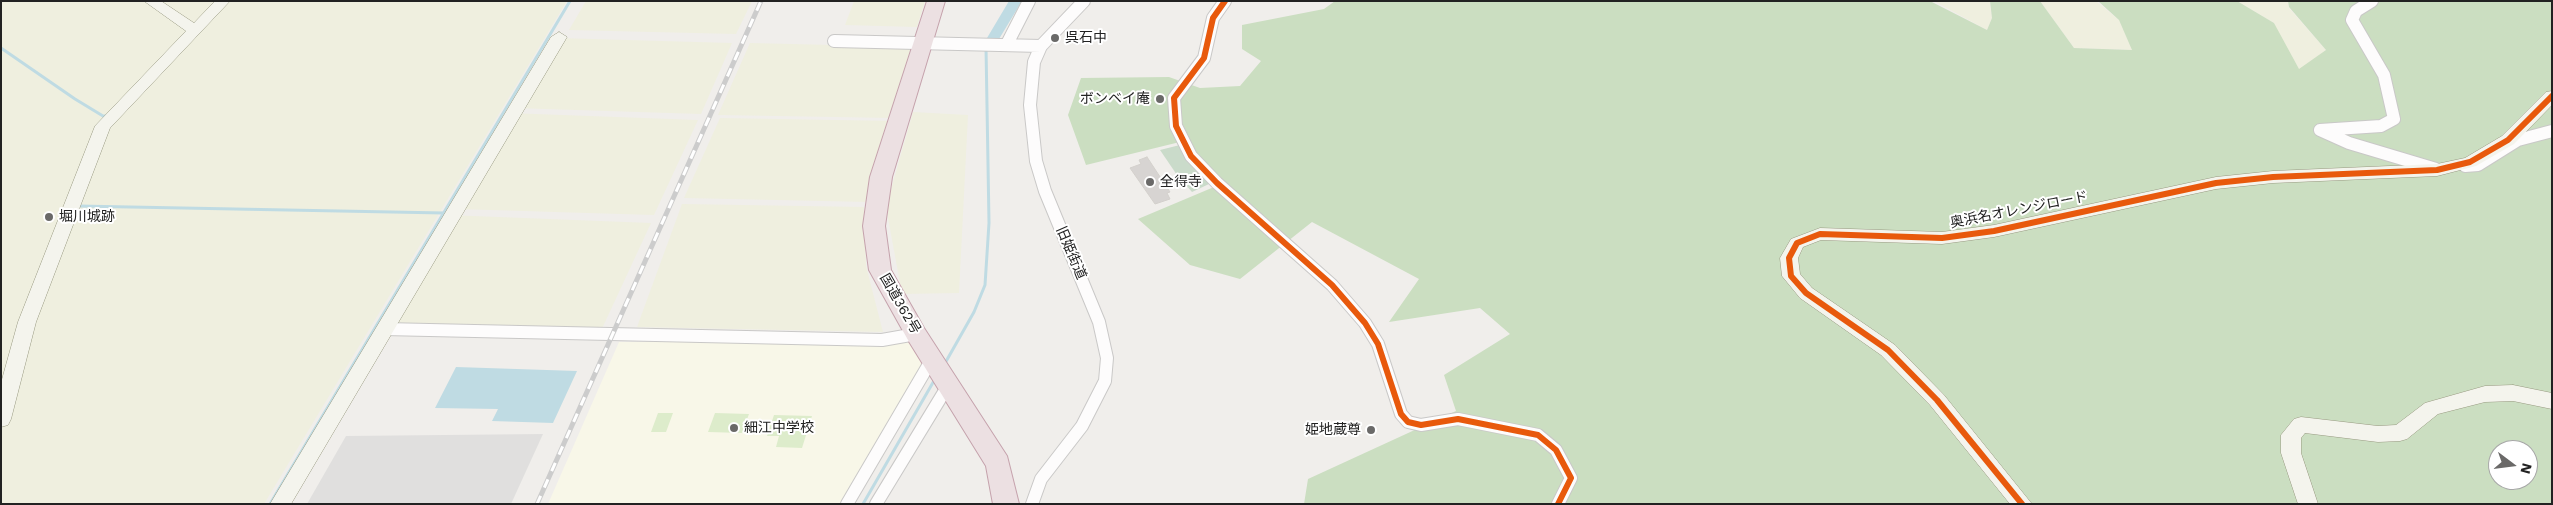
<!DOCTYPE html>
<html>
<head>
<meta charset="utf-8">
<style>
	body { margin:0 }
	#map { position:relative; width:2553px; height:505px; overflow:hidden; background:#f0eeeb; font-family:"Work Sans",sans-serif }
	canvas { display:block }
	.frame { position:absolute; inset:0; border:2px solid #222; pointer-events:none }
	.north { position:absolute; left:2488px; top:440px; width:50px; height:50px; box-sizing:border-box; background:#fff; border:1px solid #a7a7a7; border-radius:50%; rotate:105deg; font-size:14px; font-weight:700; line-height:20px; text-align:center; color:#222 }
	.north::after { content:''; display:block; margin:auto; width:18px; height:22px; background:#6a6968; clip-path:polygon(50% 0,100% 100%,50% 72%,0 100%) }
</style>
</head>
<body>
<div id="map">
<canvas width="2553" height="505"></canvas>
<div class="frame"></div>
<div class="north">N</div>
</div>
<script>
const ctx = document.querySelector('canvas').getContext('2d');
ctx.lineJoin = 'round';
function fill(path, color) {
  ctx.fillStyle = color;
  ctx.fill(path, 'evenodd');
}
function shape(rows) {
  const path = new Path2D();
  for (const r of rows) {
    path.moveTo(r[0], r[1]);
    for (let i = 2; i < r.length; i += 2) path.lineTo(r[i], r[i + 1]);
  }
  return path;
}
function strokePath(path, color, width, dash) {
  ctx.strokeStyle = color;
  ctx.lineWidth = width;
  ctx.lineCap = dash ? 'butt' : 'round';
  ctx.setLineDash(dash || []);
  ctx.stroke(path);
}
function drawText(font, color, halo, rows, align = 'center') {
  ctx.font = font + ' "Work Sans","Noto Sans JP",sans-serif';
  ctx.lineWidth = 4;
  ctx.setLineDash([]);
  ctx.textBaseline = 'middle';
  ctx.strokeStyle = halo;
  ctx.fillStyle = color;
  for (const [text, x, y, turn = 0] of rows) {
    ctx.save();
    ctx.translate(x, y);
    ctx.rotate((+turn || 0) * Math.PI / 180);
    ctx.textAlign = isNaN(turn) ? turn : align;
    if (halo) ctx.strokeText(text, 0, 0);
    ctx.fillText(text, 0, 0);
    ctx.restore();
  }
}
fill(shape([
	[619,342,910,342,925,366,843,504,548,504]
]), '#f8f7e8');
fill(shape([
	[1,1,567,1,264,504,1,504],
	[586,1,752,1,736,34,569,30],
	[854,1,925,1,917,27,845,25],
	[1934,1,1990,1,1992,18,1987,30],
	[2040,1,2096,1,2119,20,2133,50,2074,48],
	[2237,1,2288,1,2289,8,2326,50,2296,76,2274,23],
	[557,38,732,43,701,114,514,108],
	[750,43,917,47,893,118,718,115],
	[913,112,968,115,959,293,902,294,886,207],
	[508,113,698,120,654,215,457,209],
	[720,118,895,121,869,202,684,198],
	[682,204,864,207,866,266,883,332,637,327],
	[447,215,651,223,600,333,388,326]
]), '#efefdf');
fill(shape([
	[658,413,673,413,666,432,651,432],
	[715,413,749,414,742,433,708,432],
	[774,415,812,416,802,448,776,447,779,436,767,436]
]), '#ddeccb');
fill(shape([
	[1335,1,1930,1,1987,30,1992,18,1990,1,2040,1,2074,48,2132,50,2119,20,2098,1,2237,1,2274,23,2299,69,2326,50,2289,7,2288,1,2552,1,2552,504,1304,504,1308,479,1456,411,1444,375,1510,334,1480,308,1389,322,1419,279,1312,222,1240,279,1190,265,1138,219,1214,187,1188,140,1086,165,1068,115,1081,78,1169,77,1200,88,1240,86,1261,61,1242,49,1242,25,1324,9],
	[2498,450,2528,450,2528,480,2498,480]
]), '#cbdec1');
fill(shape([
	[1180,145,1209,184,1192,192,1177,175,1160,150]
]), '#cadbca');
fill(shape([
	[543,434,511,504,307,504,346,436]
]), '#e0dfde');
fill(shape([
	[1009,1,1022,1,999,39,987,38],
	[456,367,577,371,553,423,492,421,498,409,435,408]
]), '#bfdbe3');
strokePath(shape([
	[1,48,75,99,103,116,107,116],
	[78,206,444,213],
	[944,365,974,312,985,285,989,223,986,47],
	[270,504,570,1],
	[863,504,935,379]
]), '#bfdbe3', 3);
const building = shape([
	[1147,157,1170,192,1167,193,1170,199,1155,204,1130,168,1141,164,1139,160,1147,157]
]);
fill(building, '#d7d4d2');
strokePath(building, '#d3d0cc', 1);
const street = shape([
	[1225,1,1213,18,1204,58,1174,98,1176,126,1191,156,1217,183,1332,285,1365,323,1378,344,1401,414,1408,422,1421,425,1458,419,1538,435,1556,450,1571,478,1558,504],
	[834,41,1041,46],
	[1007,44,1029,1],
	[2320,130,2349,143,2436,169],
	[2320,130,2381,126,2394,119,2384,75,2352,20,2356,11,2372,1],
	[2465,166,2478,165,2518,140,2552,131],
	[384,329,882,340,916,334],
	[847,504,932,359],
	[876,504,949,384],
	[1032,504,1041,479,1082,426,1105,381,1107,358,1099,322,1045,191,1036,161,1030,105,1034,62,1041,46,1084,1]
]);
const secondary = shape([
	[144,1,161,1,194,23,215,1,230,1,110,128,36,322,11,419,8,425,1,427,1,383,18,322,95,126,186,31,144,1],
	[559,32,567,37,291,504,270,504,551,37,559,32],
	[2552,91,2552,105,2514,144,2476,166,2437,176,2273,183,2216,189,1994,237,1942,244,1821,240,1803,247,1798,258,1800,274,1812,288,1895,345,1944,395,2032,504,2010,504,1930,405,1881,355,1800,298,1782,276,1780,258,1791,239,1820,228,1942,232,1994,225,2216,177,2273,171,2437,164,2465,158,2502,136,2546,92,2552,91],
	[2513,385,2552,393,2552,409,2513,401,2485,402,2438,414,2407,439,2400,441,2378,442,2305,433,2301,438,2301,453,2318,504,2298,504,2281,453,2281,435,2294,419,2301,417,2378,426,2396,425,2425,403,2485,386,2513,385]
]);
const highway = shape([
	[927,1,945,1,892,177,885,226,891,270,924,328,1007,456,1019,504,993,504,986,466,908,340,869,270,863,226,870,177,927,1]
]);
strokePath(street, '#c9c8c7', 14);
strokePath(secondary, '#999a82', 1);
strokePath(highway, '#c5a2ac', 2);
strokePath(street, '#fdfcfc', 12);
fill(secondary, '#f4f4ed');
fill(highway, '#ece0e2');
const rail = shape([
	[537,504,761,1]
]);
strokePath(rail, '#ccc', 5);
strokePath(rail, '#fff', 3, [9]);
strokePath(shape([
	[1225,1,1213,18,1204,58,1174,98,1176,126,1191,156,1217,183,1332,285,1365,323,1378,344,1401,414,1408,422,1421,425,1458,419,1538,435,1556,450,1571,478,1558,504],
	[2022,504,1937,400,1888,350,1806,293,1791,276,1789,258,1797,243,1820,234,1942,238,1994,231,2216,183,2273,177,2437,170,2470,162,2508,140,2552,96]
]), '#e8590c', 6);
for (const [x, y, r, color] of [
	[1055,38,5,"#6a6968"],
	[1160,99,5,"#6a6968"],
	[1150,182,5,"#6a6968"],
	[49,217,5,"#6a6968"],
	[734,428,5,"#6a6968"],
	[1371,430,5,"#6a6968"]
]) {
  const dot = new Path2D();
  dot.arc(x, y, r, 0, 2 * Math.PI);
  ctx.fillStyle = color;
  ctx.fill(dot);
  strokePath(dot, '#fff', 2);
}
drawText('14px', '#222', '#fff', [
	["呉石中",1065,38],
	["ボンベイ庵",1150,99,"right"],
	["全得寺",1160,182],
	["堀川城跡",59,217],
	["細江中学校",744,428],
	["姫地蔵尊",1361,430,"right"]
], 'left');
drawText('14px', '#222', '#fff', [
	["奥浜名オレンジロード",2019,210,-11],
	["旧姫街道",1071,253,67],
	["国道362号",900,304,60]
]);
</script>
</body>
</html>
